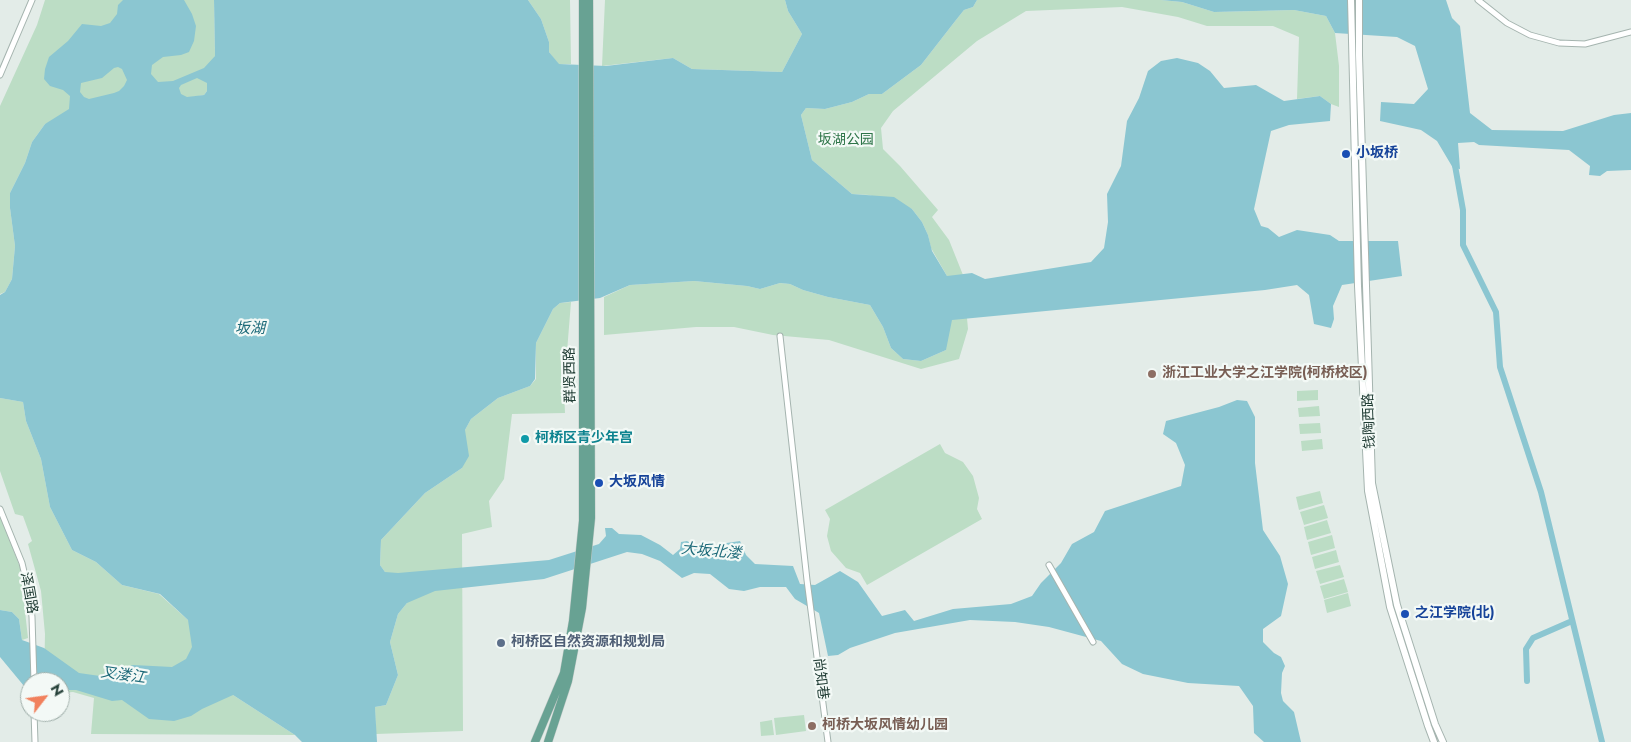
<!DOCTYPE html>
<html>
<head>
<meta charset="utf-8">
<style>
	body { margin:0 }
	#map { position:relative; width:1631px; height:742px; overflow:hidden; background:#e3ece8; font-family:Jost,sans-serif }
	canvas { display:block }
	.north { position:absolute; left:20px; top:672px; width:50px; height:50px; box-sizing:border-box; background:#f3f9f6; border:1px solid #9faea9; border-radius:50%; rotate:60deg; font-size:14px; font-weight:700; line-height:20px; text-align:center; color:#223e36 }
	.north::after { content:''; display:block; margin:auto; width:18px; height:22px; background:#f1815d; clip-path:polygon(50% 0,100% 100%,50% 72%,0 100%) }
</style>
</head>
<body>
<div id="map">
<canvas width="1631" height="742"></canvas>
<div class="north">N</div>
</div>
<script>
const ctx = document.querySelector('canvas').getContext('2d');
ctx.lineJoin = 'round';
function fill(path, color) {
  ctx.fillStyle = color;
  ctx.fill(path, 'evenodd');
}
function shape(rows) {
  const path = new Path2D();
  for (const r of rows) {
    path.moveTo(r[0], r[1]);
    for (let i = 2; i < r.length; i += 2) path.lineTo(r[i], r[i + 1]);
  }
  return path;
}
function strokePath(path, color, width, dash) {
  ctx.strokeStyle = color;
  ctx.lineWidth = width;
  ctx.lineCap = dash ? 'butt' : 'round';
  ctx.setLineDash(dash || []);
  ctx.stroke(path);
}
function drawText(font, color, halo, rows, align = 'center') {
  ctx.font = font + ' Jost,"Noto Sans SC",sans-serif';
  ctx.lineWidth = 4.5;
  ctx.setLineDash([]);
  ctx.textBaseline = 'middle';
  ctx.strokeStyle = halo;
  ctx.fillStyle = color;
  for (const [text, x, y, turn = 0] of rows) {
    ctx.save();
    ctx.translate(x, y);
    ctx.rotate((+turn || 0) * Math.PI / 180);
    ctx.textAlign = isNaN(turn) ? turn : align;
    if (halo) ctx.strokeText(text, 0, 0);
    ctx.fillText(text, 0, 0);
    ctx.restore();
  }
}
fill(shape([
	[45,0,214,0,215,56,207,83,207,91,204,95,45,124,32,142,25,163,10,193,10,208,15,246,12,279,5,292,0,294,0,106,37,25],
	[528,0,570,0,571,64,558,64,549,52,549,42,541,19],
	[605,0,785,0,788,11,802,34,782,72,692,69,673,58,602,66],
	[977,0,1161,0,1182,2,1214,12,1294,10,1326,16,1335,33,1339,66,1339,107,1331,104,1320,96,1297,99,1299,37,1273,26,1207,26,1178,17,1122,7,1026,11,977,41,893,111,881,128,883,149,900,166,938,210,932,217,949,240,963,275,968,329,959,359,921,369,829,340,773,335,734,327,696,327,604,335,604,297,630,285,694,281,747,286,760,289,780,283,790,284,803,290,828,297,870,305,883,327,891,348,903,359,921,361,946,350,947,276,931,248,928,235,922,222,912,209,869,195,852,194,812,160,801,115,806,108,825,109,852,102,869,94,882,94,921,65,956,20,964,10,973,7],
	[571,302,564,389,565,413,512,414,504,479,489,501,492,527,462,534,463,731,376,734,375,707,386,705,398,675,390,642,398,614,407,603,380,565,381,540,425,493,462,468,465,430,471,419,498,398,530,386,536,379,536,343,553,309,560,303],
	[1318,390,1318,400,1297,401,1297,391],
	[0,398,23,402,26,421,41,459,50,507,72,550,96,562,122,585,159,594,188,620,233,695,295,735,91,734,94,698,73,692,60,693,60,682,44,682,45,634,41,591,28,544,32,541,23,516,15,514,0,471],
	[1319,406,1320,416,1299,417,1298,408],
	[1320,423,1321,433,1300,434,1299,424],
	[1322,439,1323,449,1302,451,1301,441],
	[940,444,945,453,963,462,973,476,979,498,977,509,982,519,867,585,860,573,846,568,831,551,827,536,830,519,825,510],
	[1320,491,1323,503,1299,510,1296,497],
	[1324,505,1328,518,1304,525,1300,512],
	[0,515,20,567,28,638,22,640,19,619,12,612,0,610],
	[1327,520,1331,533,1307,540,1304,527],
	[1332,535,1335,548,1311,555,1308,542],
	[1336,550,1339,562,1315,569,1312,557],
	[1340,565,1344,577,1320,584,1316,571],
	[1344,579,1348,592,1324,599,1320,586],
	[1348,593,1351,606,1327,613,1324,600],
	[804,715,806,731,776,735,774,718],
	[772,720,774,735,761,736,760,722]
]), '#bcddc5');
fill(shape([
	[123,0,184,0,192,14,196,26,194,41,189,52,181,55,163,57,152,65,151,74,158,82,173,81,204,68,215,56,214,0,528,0,541,19,549,42,549,52,559,64,606,66,673,58,692,69,782,72,802,34,788,11,785,0,977,0,973,7,964,10,956,20,921,65,882,94,869,94,852,102,825,109,806,108,801,115,812,160,852,194,894,197,912,209,922,222,928,235,932,251,947,276,972,273,985,279,1091,262,1104,248,1108,222,1107,194,1121,166,1127,121,1139,98,1148,71,1161,61,1177,58,1198,63,1210,71,1224,88,1256,85,1284,101,1320,96,1331,104,1330,121,1289,125,1271,131,1254,209,1261,226,1268,228,1279,237,1297,230,1330,235,1339,241,1398,241,1402,276,1342,285,1333,306,1334,319,1331,328,1314,324,1309,295,1297,285,1265,290,952,320,946,350,921,361,903,359,891,348,883,327,870,305,828,297,803,290,790,284,780,283,760,289,747,286,694,281,630,285,600,298,560,303,553,309,536,343,535,379,530,386,498,398,471,419,465,430,469,456,462,468,425,493,381,540,380,565,385,572,398,573,549,560,599,544,606,536,605,528,612,528,619,534,641,535,660,545,673,555,680,549,681,542,687,541,703,550,720,544,740,541,746,555,755,564,793,566,800,584,815,585,840,571,858,582,882,616,905,610,914,621,953,609,1011,604,1032,596,1041,583,1061,563,1072,544,1094,532,1105,511,1181,486,1185,465,1176,443,1163,434,1166,421,1219,407,1237,400,1247,401,1255,417,1255,463,1263,530,1280,556,1288,584,1281,616,1263,629,1263,642,1274,653,1281,657,1285,666,1282,673,1281,693,1283,701,1294,712,1301,742,1264,742,1254,733,1253,706,1239,686,1188,683,1143,674,1122,664,1101,641,1049,627,1015,622,970,620,895,633,850,648,838,655,828,656,819,613,795,599,786,587,760,587,744,591,729,589,710,574,694,573,682,578,660,561,642,554,627,552,544,579,435,591,407,603,398,614,390,642,398,675,386,705,375,707,377,742,302,742,295,735,233,695,202,709,191,716,174,721,149,719,122,700,112,701,76,690,60,690,60,682,30,682,29,692,0,657,0,610,12,612,19,619,22,640,44,648,79,673,100,676,133,665,172,667,186,659,192,647,188,620,160,594,122,585,96,562,72,550,50,507,41,459,26,421,23,402,0,398,0,295,5,292,12,279,15,246,10,208,10,193,25,163,32,142,45,124,69,109,70,96,63,90,50,86,44,79,45,69,49,57,68,41,82,24,101,26,110,23,117,14,118,5],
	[118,67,122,69,127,80,124,86,119,91,114,93,89,99,84,97,80,92,81,83,102,78,114,68],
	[197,78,207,83,207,91,204,95,187,97,181,94,179,88,181,85],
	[1161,0,1446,0,1452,18,1460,26,1470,113,1492,130,1563,131,1614,115,1631,113,1631,170,1607,171,1600,176,1589,175,1590,166,1569,150,1479,145,1474,142,1458,143,1460,169,1453,168,1437,141,1421,130,1380,121,1381,102,1414,104,1428,89,1415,46,1397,37,1335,33,1326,16,1294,10,1214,12,1182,2]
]), '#8bc6d1');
strokePath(shape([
	[1454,160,1463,210,1463,245,1496,312,1500,367,1541,492,1602,742],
	[1527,681,1526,649,1533,638,1572,621]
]), '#8bc6d1', 6);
const minor = shape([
	[1478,0,1507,23,1530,35,1559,43,1585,44,1631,32],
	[0,75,32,0],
	[780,336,807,580,828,742],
	[0,509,22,563,29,593,32,617,34,682],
	[1049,565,1093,642],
	[34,712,35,742]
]);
const tertiary = shape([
	[1351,0,1358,286,1368,491,1390,607,1428,726,1434,742],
	[1359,0,1359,55,1372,483,1397,605,1435,724,1443,742]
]);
const primary = shape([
	[535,742,564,673,573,621,583,521,583,0],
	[548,742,568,681,582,608,591,518,589,0]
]);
strokePath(minor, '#a5b4af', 7);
strokePath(tertiary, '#a5b4af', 8);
strokePath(primary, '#c1c9c7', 9);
strokePath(minor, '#fff', 5);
strokePath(tertiary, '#fff', 6);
strokePath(primary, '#68a293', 8);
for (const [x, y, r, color] of [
	[1346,154,5,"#1a4fb4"],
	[1152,374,5,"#8d6e63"],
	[525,439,5,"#0f9aa8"],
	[599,483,5,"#1a4fb4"],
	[1405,614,5,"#1a4fb4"],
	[501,643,5,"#5c6f8a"],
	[812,726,5,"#8d6e63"]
]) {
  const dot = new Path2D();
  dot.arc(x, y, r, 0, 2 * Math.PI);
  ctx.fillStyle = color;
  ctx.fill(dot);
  strokePath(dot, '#f3f9f6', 2);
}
drawText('14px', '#2d7448', '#f3f9f6', [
	["坂湖公园",846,141]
]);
drawText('bold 14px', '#164399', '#f3f9f6', [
	["小坂桥",1356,154],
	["大坂风情",609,483],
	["之江学院(北)",1415,614]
], 'left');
drawText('bold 14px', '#785e54', '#f3f9f6', [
	["浙江工业大学之江学院(柯桥校区)",1162,374],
	["柯桥大坂风情幼儿园",822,726]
], 'left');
drawText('14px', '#223e36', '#f3f9f6', [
	["群贤西路",571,375,-91],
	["钱陶西路",1370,421,-92],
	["泽国路",28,593,80],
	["尚知巷",820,679,83]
]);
drawText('bold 14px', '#0d838f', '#f3f9f6', [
	["柯桥区青少年宫",535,439]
], 'left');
drawText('bold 14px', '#4e5e75', '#f3f9f6', [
	["柯桥区自然资源和规划局",511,643]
], 'left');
drawText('italic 15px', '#1d6a79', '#f3f9f6', [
	["坂湖",250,329],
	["大坂北溇",711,552,5],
	["叉溇江",123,676,8]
]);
</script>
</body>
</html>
